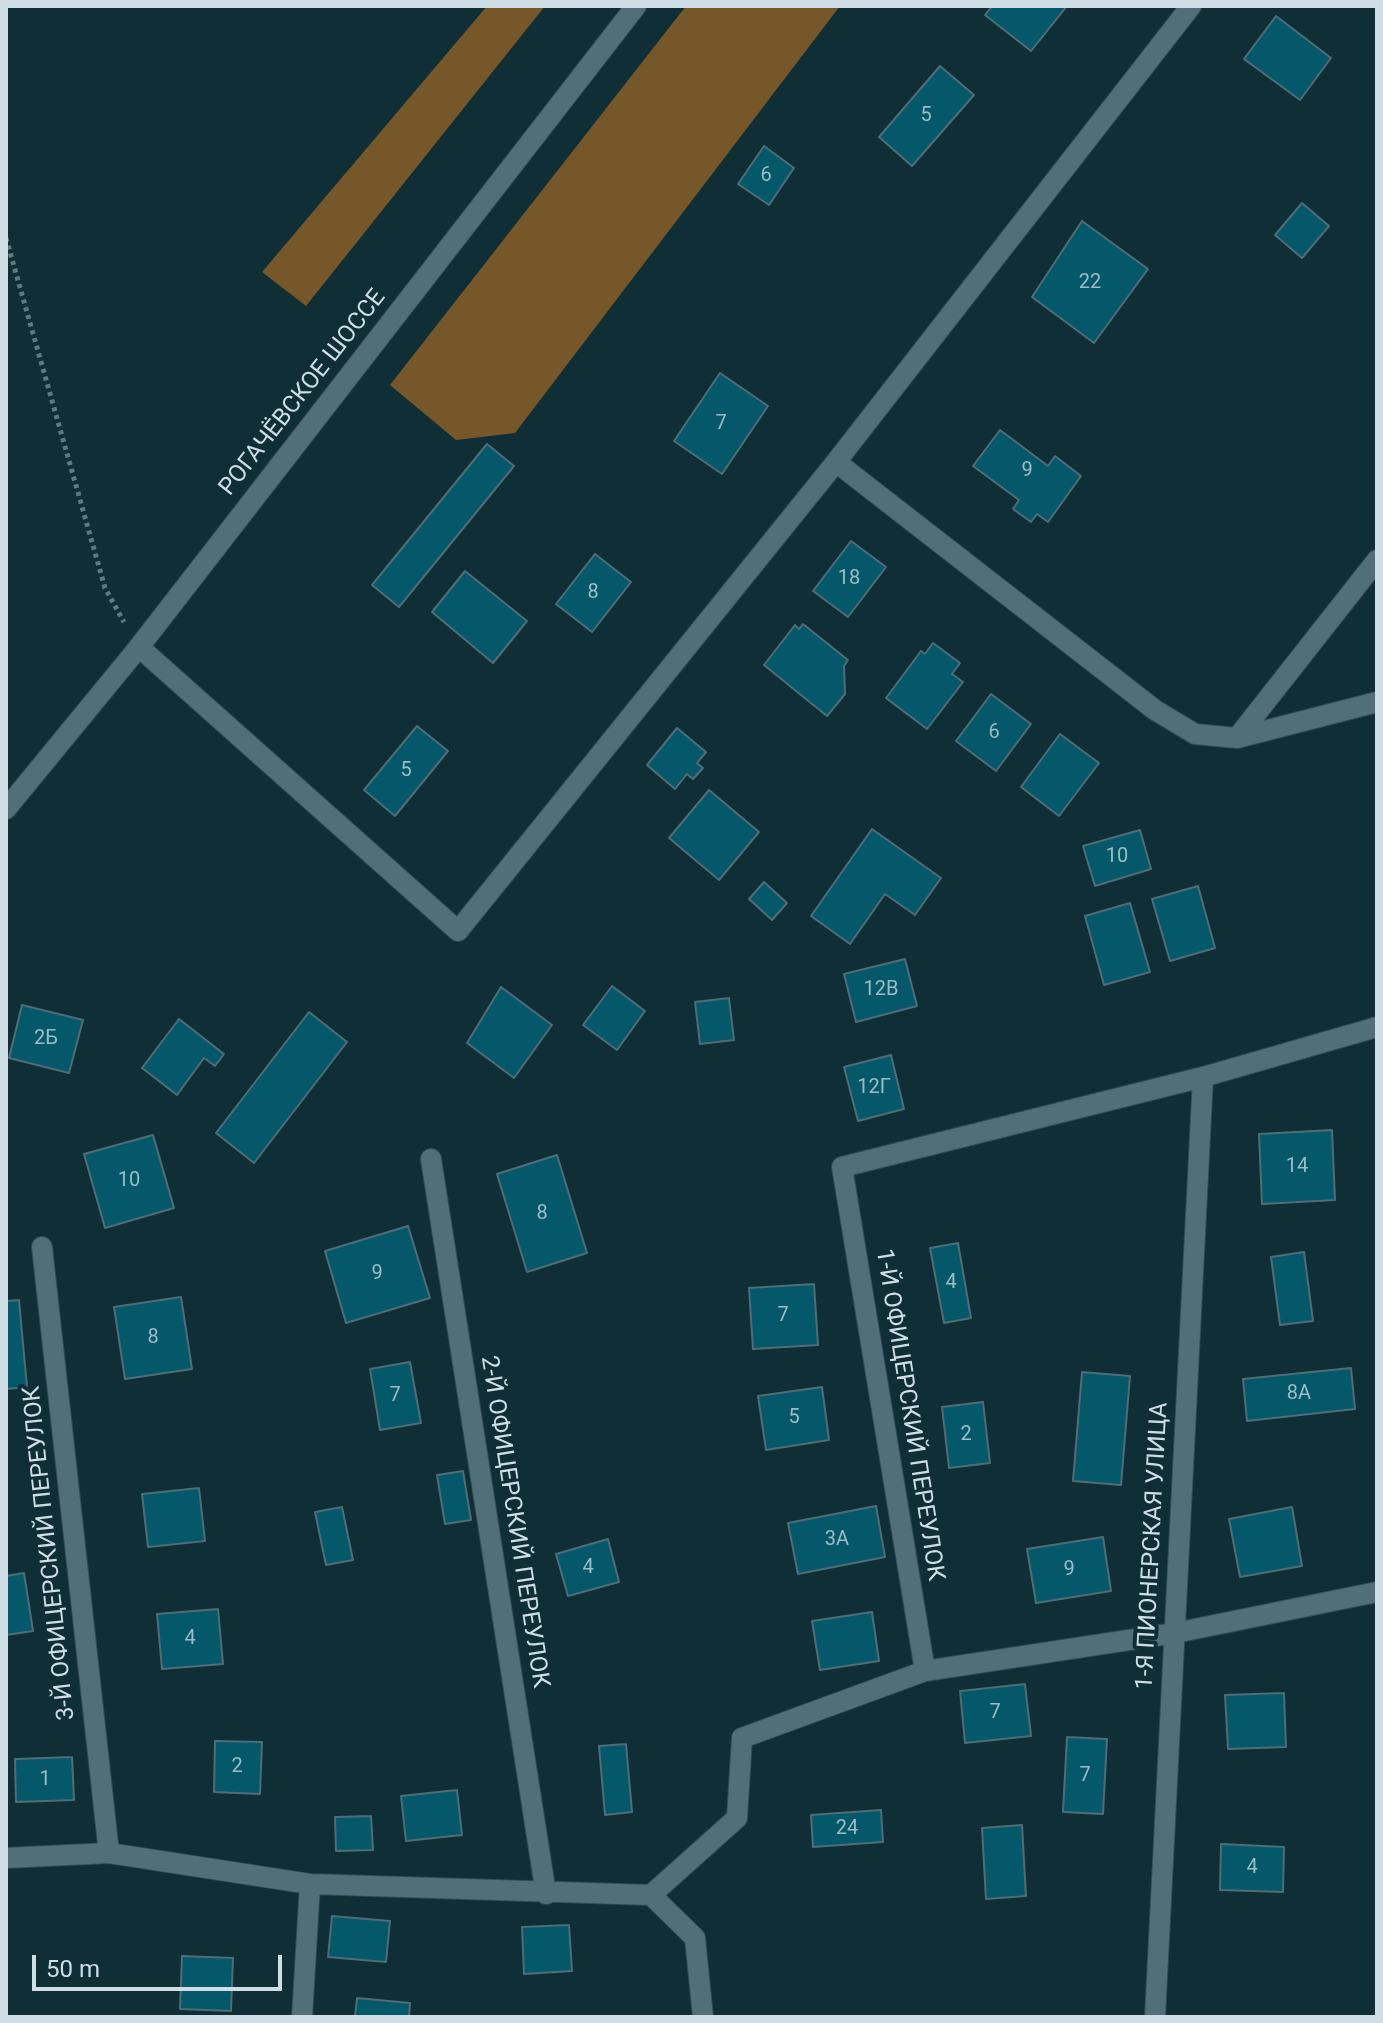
<!DOCTYPE html>
<html>
<head>
<meta charset="utf-8">
<style>
	body { margin:0 }
	#map { position:relative; width:1383px; height:2023px; overflow:hidden; background:#0f2e36; font-family:Roboto,sans-serif }
	canvas { display:block }
	.frame { position:absolute; inset:0; border:8px solid #cedee4; pointer-events:none }
	.scale { position:absolute; left:32px; top:1955px; width:250px; height:36px; box-sizing:border-box; border:4px solid #cedee4; border-top:0; padding-left:10px; font-size:24px; line-height:28px; white-space:nowrap; color:#cedee4; -webkit-text-stroke:6px #0f2e36; paint-order:stroke }
</style>
</head>
<body>
<div id="map">
<canvas width="1383" height="2023"></canvas>
<div class="frame"></div>
<div class="scale">50 m</div>
</div>
<script>
const ctx = document.querySelector('canvas').getContext('2d');
ctx.lineJoin = 'round';
function fill(path, color) {
  ctx.fillStyle = color;
  ctx.fill(path, 'evenodd');
}
function shape(rows) {
  const path = new Path2D();
  for (const r of rows) {
    path.moveTo(r[0], r[1]);
    for (let i = 2; i < r.length; i += 2) path.lineTo(r[i], r[i + 1]);
  }
  return path;
}
function strokePath(path, color, width, dash) {
  ctx.strokeStyle = color;
  ctx.lineWidth = width;
  ctx.lineCap = dash ? 'butt' : 'round';
  ctx.setLineDash(dash || []);
  ctx.stroke(path);
}
function drawText(font, color, halo, rows, align = 'center') {
  ctx.font = font + ' Roboto,sans-serif';
  ctx.lineWidth = 8;
  ctx.setLineDash([]);
  ctx.textBaseline = 'middle';
  ctx.strokeStyle = halo;
  ctx.fillStyle = color;
  for (const [text, x, y, turn = 0] of rows) {
    ctx.save();
    ctx.translate(x, y);
    ctx.rotate((+turn || 0) * Math.PI / 180);
    ctx.textAlign = isNaN(turn) ? turn : align;
    if (halo) ctx.strokeText(text, 0, 0);
    ctx.fillText(text, 0, 0);
    ctx.restore();
  }
}
fill(shape([
	[487,6,545,6,306,306,262,272],
	[686,6,840,6,515,433,456,440,390,385]
]), '#765729');
const building = shape([
	[992,6,1067,6,1031,51,985,15,992,6],
	[1276,16,1331,58,1300,100,1244,59,1276,16],
	[940,66,974,95,912,166,879,137,940,66],
	[764,146,794,168,769,205,738,184,764,146],
	[1302,203,1329,226,1302,258,1275,235,1302,203],
	[1082,221,1148,269,1094,343,1032,297,1082,221],
	[720,373,768,406,722,474,674,441,720,373],
	[1000,430,1048,466,1055,456,1081,476,1048,522,1037,514,1031,522,1013,509,1019,500,973,466,1000,430],
	[487,444,514,466,399,607,372,585,487,444],
	[851,541,886,567,848,617,813,591,851,541],
	[595,554,631,582,592,632,556,604,595,554],
	[465,571,527,621,493,663,432,612,465,571],
	[803,624,848,660,844,666,845,694,827,716,764,665,795,625,799,629,803,624],
	[933,643,960,663,952,674,963,682,927,729,886,698,921,651,925,654,933,643],
	[991,694,1031,724,996,771,956,741,991,694],
	[417,726,448,751,395,816,364,790,417,726],
	[677,728,706,752,697,763,703,768,693,779,687,774,675,789,647,765,677,728],
	[1060,734,1099,763,1059,816,1021,787,1060,734],
	[709,790,759,832,719,880,669,838,709,790],
	[872,829,941,878,915,915,885,894,850,944,811,916,872,829],
	[1140,830,1151,869,1095,886,1083,846,1140,830],
	[764,882,787,903,772,920,749,899,764,882],
	[1198,886,1215,948,1170,961,1152,899,1198,886],
	[1130,903,1150,972,1104,985,1085,916,1130,903],
	[905,959,917,1006,856,1022,844,974,905,959],
	[612,986,645,1011,617,1050,583,1025,612,986],
	[501,987,552,1025,514,1078,467,1043,501,987],
	[729,998,734,1040,700,1044,695,1002,729,998],
	[22,1005,83,1020,69,1073,9,1058,22,1005],
	[309,1012,347,1042,254,1163,216,1133,309,1012],
	[179,1019,224,1054,215,1066,204,1058,177,1095,142,1068,179,1019],
	[891,1055,904,1109,858,1121,844,1067,891,1055],
	[1332,1130,1335,1200,1262,1204,1259,1134,1332,1130],
	[153,1135,174,1208,105,1228,84,1154,153,1135],
	[557,1155,587,1253,527,1272,497,1174,557,1155],
	[408,1226,430,1298,346,1323,325,1251,408,1226],
	[958,1243,971,1318,944,1323,930,1248,958,1243],
	[1304,1252,1313,1321,1280,1325,1271,1257,1304,1252],
	[814,1284,818,1345,753,1349,749,1288,814,1284],
	[181,1297,192,1369,125,1379,114,1307,181,1297],
	[19,1300,27,1387,6,1389,6,1301,19,1300],
	[410,1362,421,1423,380,1430,370,1369,410,1362],
	[1351,1368,1355,1409,1247,1421,1243,1379,1351,1368],
	[1082,1372,1130,1376,1121,1485,1073,1481,1082,1372],
	[822,1387,829,1440,766,1450,758,1396,822,1387],
	[983,1402,990,1463,949,1468,942,1407,983,1402],
	[463,1471,471,1520,445,1524,437,1475,463,1471],
	[199,1488,205,1541,148,1547,142,1494,199,1488],
	[876,1506,885,1557,798,1574,788,1523,876,1506],
	[342,1507,353,1560,326,1565,315,1512,342,1507],
	[1292,1507,1302,1566,1240,1577,1229,1519,1292,1507],
	[1103,1537,1111,1591,1036,1603,1027,1549,1103,1537],
	[608,1539,619,1582,568,1596,556,1554,608,1539],
	[24,1573,33,1631,6,1635,6,1576,24,1573],
	[218,1609,223,1664,162,1669,157,1614,218,1609],
	[872,1612,879,1661,820,1670,812,1621,872,1612],
	[1025,1684,1031,1736,965,1743,960,1691,1025,1684],
	[1284,1693,1286,1747,1228,1749,1225,1695,1284,1693],
	[1067,1737,1107,1739,1103,1814,1063,1812,1067,1737],
	[215,1741,262,1742,260,1794,214,1792,215,1741],
	[626,1744,632,1812,605,1815,599,1746,626,1744],
	[72,1757,74,1800,16,1802,15,1759,72,1757],
	[457,1790,462,1835,406,1841,401,1796,457,1790],
	[881,1810,883,1842,813,1847,811,1815,881,1810],
	[371,1816,373,1850,336,1851,335,1817,371,1816],
	[1022,1825,1026,1896,986,1899,982,1828,1022,1825],
	[1221,1844,1284,1847,1283,1892,1220,1890,1221,1844],
	[332,1916,390,1921,386,1962,328,1957,332,1916],
	[569,1925,572,1971,524,1974,522,1927,569,1925],
	[182,1956,233,1958,231,2011,180,2009,182,1956],
	[357,1998,410,2003,409,2017,355,2017,357,1998]
]);
fill(building, '#05586a');
strokePath(building, '#4e6d76', 2);
const street = shape([
	[836,462,1155,710,1195,734,1237,738,1377,702],
	[139,647,458,931,836,462,1191,6],
	[1237,738,1377,560],
	[431,1159,546,1894],
	[42,1247,109,1853],
	[925,1671,842,1167,1203,1077,1377,1027],
	[6,1858,109,1853,310,1884,651,1895,695,1938,703,2017],
	[651,1895,737,1818,742,1738,925,1671,1175,1633,1377,1592],
	[302,2017,310,1884],
	[1155,2017,1203,1077]
]);
const secondary = shape([
	[6,809,139,647,636,6]
]);
strokePath(street, '#364a51', 22);
strokePath(secondary, '#364a51', 22);
strokePath(shape([
	[6,238,105,588,124,622]
]), '#607980', 5, [4, 4]);
strokePath(street, '#506f78', 20);
strokePath(secondary, '#506f78', 20);
drawText('20px', '#9cbcc6', null, [
	["5",926,116],
	["6",766,176],
	["22",1090,283],
	["7",721,424],
	["9",1027,471],
	["18",849,579],
	["8",593,593],
	["6",994,733],
	["5",406,771],
	["10",1117,857],
	["12В",881,990],
	["2Б",46,1039],
	["12Г",874,1088],
	["14",1297,1167],
	["10",129,1181],
	["8",542,1214],
	["9",377,1274],
	["4",951,1283],
	["7",783,1316],
	["8",153,1338],
	["8А",1299,1394],
	["7",395,1396],
	["5",794,1418],
	["2",966,1435],
	["3А",837,1540],
	["4",588,1568],
	["9",1069,1570],
	["4",190,1639],
	["7",995,1713],
	["2",237,1767],
	["7",1085,1776],
	["1",45,1780],
	["24",847,1829],
	["4",1252,1868]
]);
drawText('24px', '#cedee4', '#0f2e36', [
	["РОГАЧЁВСКОЕ ШОССЕ",303,393,-52],
	["1-Й ОФИЦЕРСКИЙ ПЕРЕУЛОК",909,1415,81],
	["2-Й ОФИЦЕРСКИЙ ПЕРЕУЛОК",514,1522,81],
	["1-Я ПИОНЕРСКАЯ УЛИЦА",1153,1546,-87],
	["3-Й ОФИЦЕРСКИЙ ПЕРЕУЛОК",50,1553,-96]
]);
</script>
</body>
</html>
